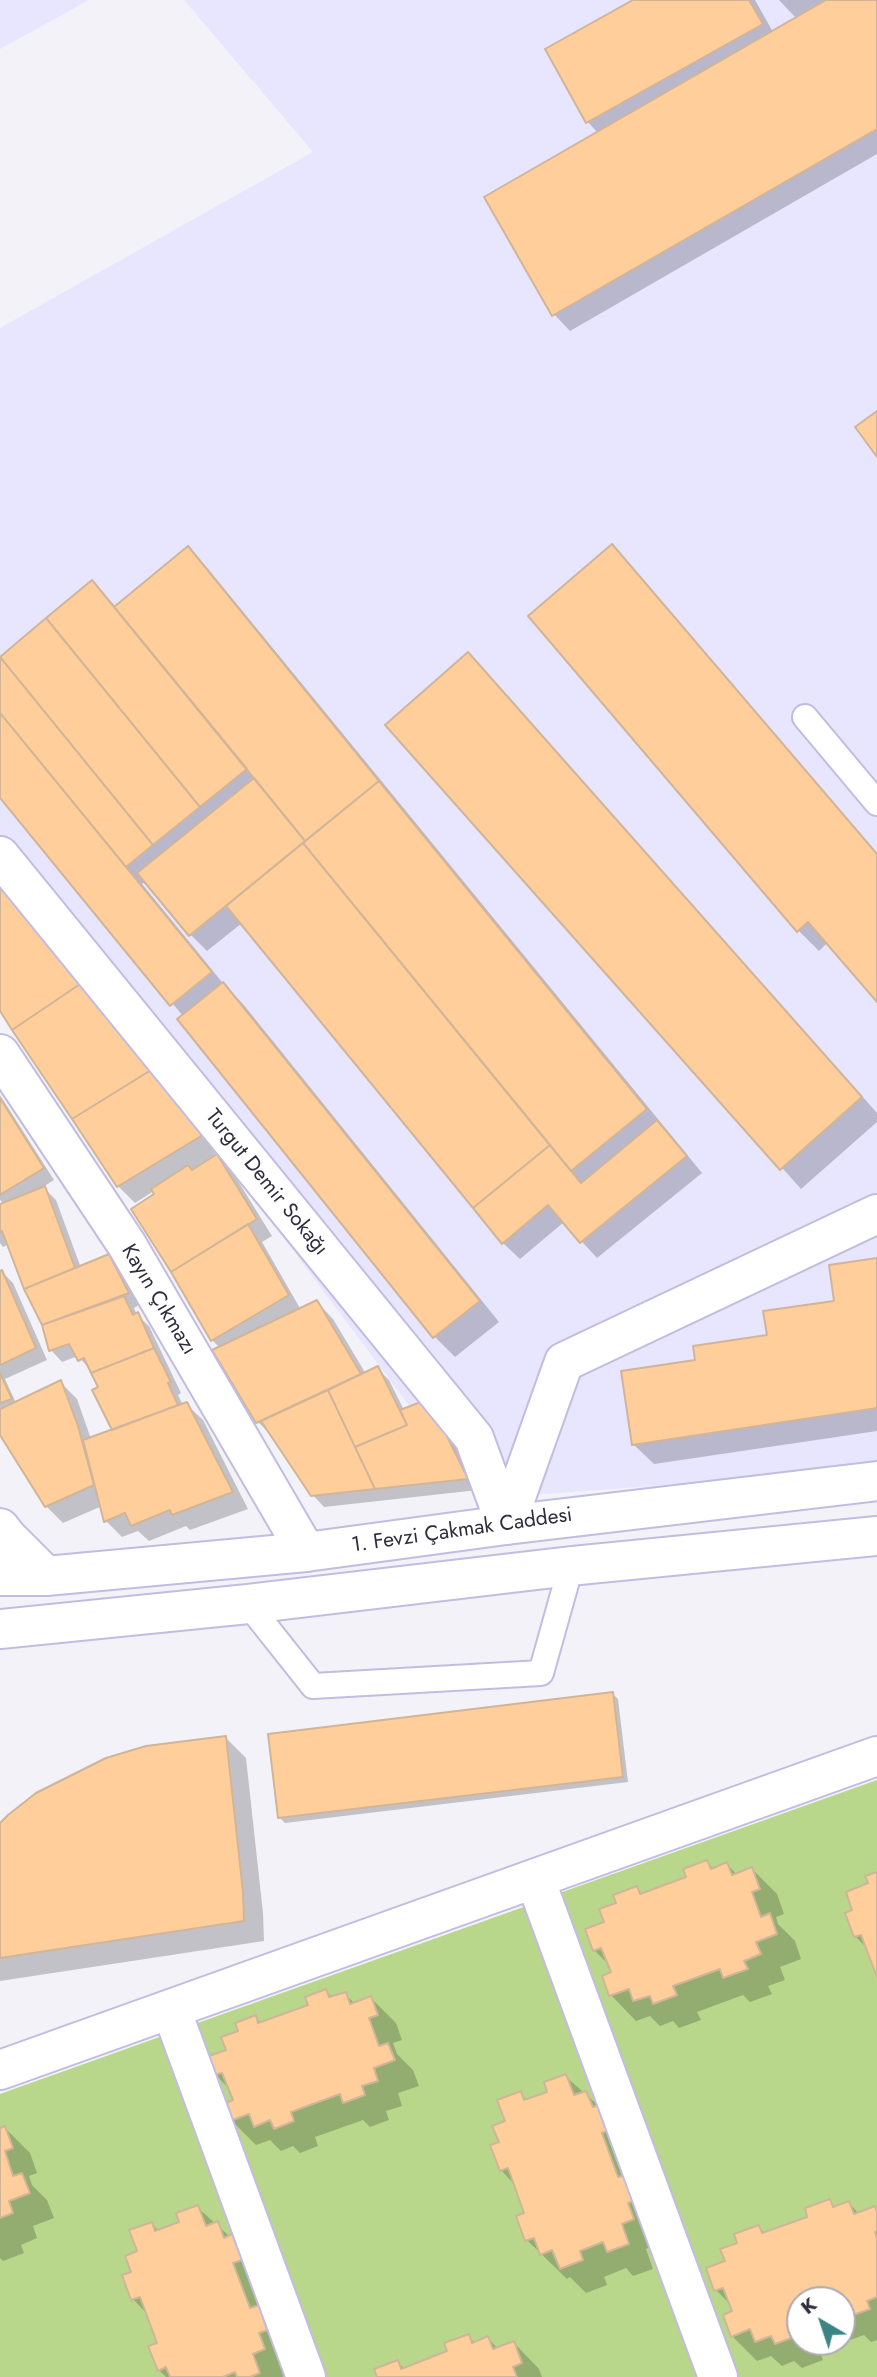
<!DOCTYPE html>
<html>
<head>
<meta charset="utf-8">
<style>
	body { margin:0 }
	#map { position:relative; width:877px; height:2377px; overflow:hidden; background:#f3f2f9; font-family:Jost,sans-serif }
	canvas { display:block }
	.north { position:absolute; left:786px; top:2286px; width:70px; height:70px; box-sizing:border-box; background:#fff; border:2px solid #acabb1; border-radius:50%; rotate:321deg; font-size:19px; font-weight:700; line-height:28px; text-align:center; color:#2f2d3b }
	.north::after { content:''; display:block; margin:auto; width:24px; height:32px; background:#3b8483; clip-path:polygon(50% 0,100% 100%,50% 72%,0 100%) }
</style>
</head>
<body>
<div id="map">
<canvas width="877" height="2377"></canvas>
<div class="north">K</div>
</div>
<script>
const ctx = document.querySelector('canvas').getContext('2d');
ctx.lineJoin = 'round';
function fill(path, color) {
  ctx.fillStyle = color;
  ctx.fill(path, 'evenodd');
}
function shape(rows) {
  const path = new Path2D();
  for (const r of rows) {
    path.moveTo(r[0], r[1]);
    for (let i = 2; i < r.length; i += 2) path.lineTo(r[i], r[i + 1]);
  }
  return path;
}
function strokePath(path, color, width, dash) {
  ctx.strokeStyle = color;
  ctx.lineWidth = width;
  ctx.lineCap = dash ? 'butt' : 'round';
  ctx.setLineDash(dash || []);
  ctx.stroke(path);
}
function drawText(font, color, halo, rows, align = 'center') {
  ctx.font = font + ' Jost,sans-serif';
  ctx.lineWidth = 5;
  ctx.setLineDash([]);
  ctx.textBaseline = 'middle';
  ctx.strokeStyle = halo;
  ctx.fillStyle = color;
  for (const [text, x, y, turn = 0] of rows) {
    ctx.save();
    ctx.translate(x, y);
    ctx.rotate((+turn || 0) * Math.PI / 180);
    ctx.textAlign = isNaN(turn) ? turn : align;
    if (halo) ctx.strokeText(text, 0, 0);
    ctx.fillText(text, 0, 0);
    ctx.restore();
  }
}
fill(shape([
	[0,0,89,0,0,49],
	[184,0,877,0,877,1469,479,1499,0,859,0,328,313,152]
]), '#e8e5ff');
fill(shape([
	[877,1780,877,2377,731,2377,554,1895],
	[800,2300,842,2300,842,2342,800,2342],
	[532,1904,705,2377,321,2377,192,2025],
	[165,2035,290,2377,0,2377,0,2094]
]), '#b8d78b');
fill(shape([
	[636,0,755,0,773,32,797,19,779,0,877,0,877,154,570,331,554,314,598,133,588,122,547,50],
	[612,547,632,567,877,853,877,999,828,942,819,951,799,931,530,617],
	[187,548,208,569,702,1173,597,1258,564,1222,520,1259,503,1243,242,923,207,951,191,935,146,881,142,884,226,987,243,1004,499,1322,455,1357,435,1337,179,1019,183,1016,0,795,0,657,92,582,116,607],
	[488,675,877,1113,877,1122,801,1189,388,725],
	[0,875,221,1150,214,1154,233,1173,272,1236,262,1242,301,1310,317,1302,333,1319,366,1374,377,1368,389,1380,404,1410,452,1437,478,1490,324,1507,313,1495,274,1438,258,1422,220,1348,212,1340,154,1191,135,1203,118,1186,0,1008],
	[0,1095,54,1180,43,1187,56,1200,81,1268,108,1256,120,1268,139,1305,134,1308,137,1315,149,1326,181,1393,178,1395,183,1405,186,1404,203,1420,248,1509,190,1530,186,1526,149,1541,138,1531,122,1537,106,1521,102,1506,63,1523,46,1506,0,1432,0,1273,2,1272,13,1283,47,1360,5,1379,16,1403,60,1382,77,1399,91,1439,114,1431,100,1387,91,1371,78,1356,62,1362,51,1350,43,1324,25,1288,9,1244,3,1247,0,1243,0,1205,4,1204,0,1200],
	[877,1260,877,1431,654,1464,633,1444,697,1362,769,1337,836,1302],
	[613,1694,618,1699,628,1782,285,1823,280,1818],
	[226,1738,246,1758,263,1913,264,1941,0,1981,0,1826],
	[707,1862,714,1869,727,1864,737,1875,752,1869,777,1894,784,1914,776,1917,778,1924,795,1941,801,1959,780,1967,785,1980,768,1986,772,1994,750,2002,743,1995,697,2012,701,2020,679,2028,673,2021,660,2026,650,2016,636,2021,611,1995,604,1977,613,1973,610,1966,594,1950,606,1923,618,1904,636,1888,643,1895,688,1878],
	[877,1873,877,1972,869,1950,855,1936,855,1911],
	[326,1991,333,1998,345,1994,355,2004,371,1998,396,2023,402,2040,393,2043,397,2054,413,2070,419,2086,398,2093,402,2106,386,2111,389,2120,370,2127,363,2120,315,2137,318,2146,300,2153,293,2146,281,2151,270,2140,256,2145,231,2120,235,2101,231,2091,215,2074,240,2032,255,2017,262,2024,310,2006],
	[565,2076,599,2106,658,2244,646,2249,653,2269,633,2276,626,2268,604,2277,607,2285,586,2293,570,2277,567,2279,527,2240,527,2214,516,2186,501,2170,501,2143,507,2122,520,2094,528,2101,550,2093],
	[5,2128,30,2153,37,2173,29,2176,32,2185,47,2200,54,2218,33,2226,37,2238,21,2245,24,2253,3,2261,0,2258,0,2130],
	[829,2201,836,2208,849,2203,859,2214,874,2208,877,2211,877,2340,871,2342,864,2335,820,2351,823,2360,802,2368,794,2361,782,2366,771,2356,757,2361,732,2336,734,2312,732,2306,716,2290,728,2262,740,2244,759,2227,765,2234,809,2218],
	[800,2300,842,2300,842,2342,800,2342],
	[197,2207,257,2261,289,2374,282,2377,166,2377,159,2370,159,2344,148,2315,133,2299,133,2273,152,2224,159,2231,182,2223],
	[468,2336,475,2343,488,2338,498,2349,514,2343,539,2369,542,2377,379,2377,397,2362,405,2369,449,2352]
]), '#0003');
const building = shape([
	[633,0,749,0,763,24,586,123,545,49,633,0],
	[826,0,877,0,877,129,552,316,484,197,826,0],
	[877,411,877,457,855,427,877,411],
	[612,544,877,854,877,1002,808,922,797,932,528,616,612,544],
	[188,546,379,781,305,841,114,607,188,546],
	[92,580,247,769,200,807,46,618,92,580],
	[46,618,200,807,153,845,0,657,46,618],
	[468,652,862,1097,780,1170,385,725,468,652],
	[0,657,153,845,126,867,0,713,0,657],
	[0,713,212,972,170,1006,0,798,0,713],
	[254,778,305,841,189,936,137,873,254,778],
	[379,781,647,1109,571,1171,303,843,379,781],
	[303,843,550,1145,473,1208,226,906,303,843],
	[0,873,89,978,12,1030,0,1011,0,873],
	[89,978,156,1067,72,1119,12,1030,89,978],
	[223,982,480,1301,433,1338,177,1019,223,982],
	[156,1067,206,1133,117,1187,72,1119,156,1067],
	[0,1098,44,1168,0,1195,0,1098],
	[657,1120,687,1156,580,1243,548,1205,502,1244,473,1208,550,1145,581,1183,657,1120],
	[217,1154,257,1219,171,1272,131,1209,154,1194,151,1189,188,1165,192,1170,217,1154],
	[45,1186,75,1268,24,1289,2,1231,0,1232,0,1204,45,1186],
	[248,1224,289,1295,211,1341,171,1272,248,1224],
	[109,1254,129,1293,42,1325,24,1289,109,1254],
	[877,1258,877,1408,632,1445,621,1371,695,1360,693,1346,767,1335,763,1311,834,1301,829,1265,877,1258],
	[2,1270,36,1348,0,1365,0,1271,2,1270],
	[124,1296,133,1315,138,1312,154,1348,91,1373,84,1358,78,1361,69,1344,49,1351,42,1325,124,1296],
	[317,1300,361,1374,256,1423,212,1350,317,1300],
	[154,1348,171,1382,168,1383,178,1405,112,1430,92,1390,98,1387,91,1373,154,1348],
	[378,1366,407,1425,355,1447,328,1390,378,1366],
	[0,1373,12,1399,0,1403,0,1373],
	[61,1380,78,1426,94,1485,45,1507,0,1435,0,1409,61,1380],
	[328,1390,355,1447,375,1489,311,1496,261,1421,328,1390],
	[426,1400,441,1424,468,1479,375,1489,355,1447,407,1425,400,1410,426,1400],
	[187,1402,233,1492,172,1515,170,1510,131,1526,125,1513,104,1522,83,1440,187,1402],
	[613,1692,623,1777,278,1818,268,1734,613,1692],
	[226,1736,243,1892,244,1921,0,1958,0,1823,8,1815,36,1793,106,1758,146,1746,226,1736],
	[707,1860,711,1869,727,1862,732,1875,752,1867,760,1889,752,1892,761,1917,770,1913,777,1934,756,1942,761,1954,744,1961,748,1969,723,1978,720,1969,673,1986,677,1995,653,2004,650,1996,633,2001,629,1989,609,1996,602,1976,611,1972,601,1948,593,1951,585,1929,604,1922,599,1909,616,1903,613,1895,637,1886,640,1894,686,1877,683,1869,707,1860],
	[877,1872,877,1977,861,1935,854,1937,845,1913,852,1910,846,1892,868,1883,865,1876,877,1872],
	[326,1989,329,1997,346,1992,350,2004,371,1996,378,2015,369,2018,379,2046,388,2043,395,2060,374,2068,378,2081,362,2086,365,2095,343,2103,340,2094,291,2112,294,2121,274,2129,270,2120,254,2127,249,2114,230,2121,224,2104,233,2100,222,2073,213,2075,206,2057,226,2050,221,2037,238,2031,235,2023,256,2015,258,2023,308,2005,305,1997,326,1989],
	[566,2074,574,2095,586,2091,593,2107,601,2104,610,2130,602,2133,618,2177,627,2175,636,2200,628,2203,634,2219,622,2224,629,2244,607,2252,603,2242,580,2251,583,2260,560,2269,552,2250,540,2255,534,2238,525,2241,516,2216,524,2213,508,2168,500,2171,490,2145,499,2142,492,2126,505,2121,497,2100,521,2091,524,2100,547,2092,544,2082,566,2074],
	[5,2126,13,2148,5,2151,13,2176,22,2173,30,2193,9,2201,13,2213,0,2218,0,2128,5,2126],
	[830,2199,833,2207,849,2201,854,2214,875,2206,877,2212,877,2231,875,2232,877,2239,877,2297,867,2301,870,2309,845,2318,842,2300,800,2300,800,2325,796,2326,799,2335,775,2344,771,2336,755,2342,750,2329,731,2337,723,2315,732,2311,723,2288,714,2291,706,2268,725,2261,720,2249,737,2243,734,2234,759,2225,762,2233,807,2217,805,2208,830,2199],
	[198,2205,206,2226,218,2221,224,2238,232,2234,242,2260,233,2263,250,2308,259,2305,267,2330,259,2333,265,2349,253,2354,260,2373,250,2377,237,2377,235,2372,223,2377,170,2377,166,2367,158,2371,148,2346,157,2343,140,2297,131,2300,122,2275,131,2272,125,2256,137,2251,129,2230,152,2222,155,2231,179,2222,176,2213,198,2205],
	[469,2334,472,2343,488,2336,493,2349,514,2341,522,2363,513,2367,517,2377,377,2377,374,2369,398,2360,401,2369,447,2351,444,2343,469,2334]
]);
fill(building, '#ffce9b');
strokePath(building, '#d0b599', 2);
const service = shape([
	[805,717,877,803],
	[248,1604,313,1686,541,1673,571,1566]
]);
const minor = shape([
	[0,856,474,1438,506,1525],
	[0,1054,127,1245,306,1552],
	[506,1525,564,1362,877,1214],
	[0,1528,7,1537,46,1576],
	[535,1879,718,2377],
	[171,2009,306,2377],
	[0,2070,877,1756]
]);
const secondary = shape([
	[0,1576,46,1576,306,1552,506,1525,877,1481],
	[0,1629,248,1604,571,1566,877,1536]
]);
strokePath(service, '#c2bde0', 28);
strokePath(minor, '#c2bde0', 42);
strokePath(secondary, '#c2bde0', 42);
strokePath(service, '#fff', 24);
strokePath(minor, '#fff', 38);
strokePath(secondary, '#fff', 38);
drawText('21px', '#2f2d3b', '#fff', [
	["Turgut Demir Sokağı",266,1183,51],
	["Kayın Çıkmazı",158,1300,59],
	["1. Fevzi Çakmak Caddesi",462,1531,-8]
]);
</script>
</body>
</html>
